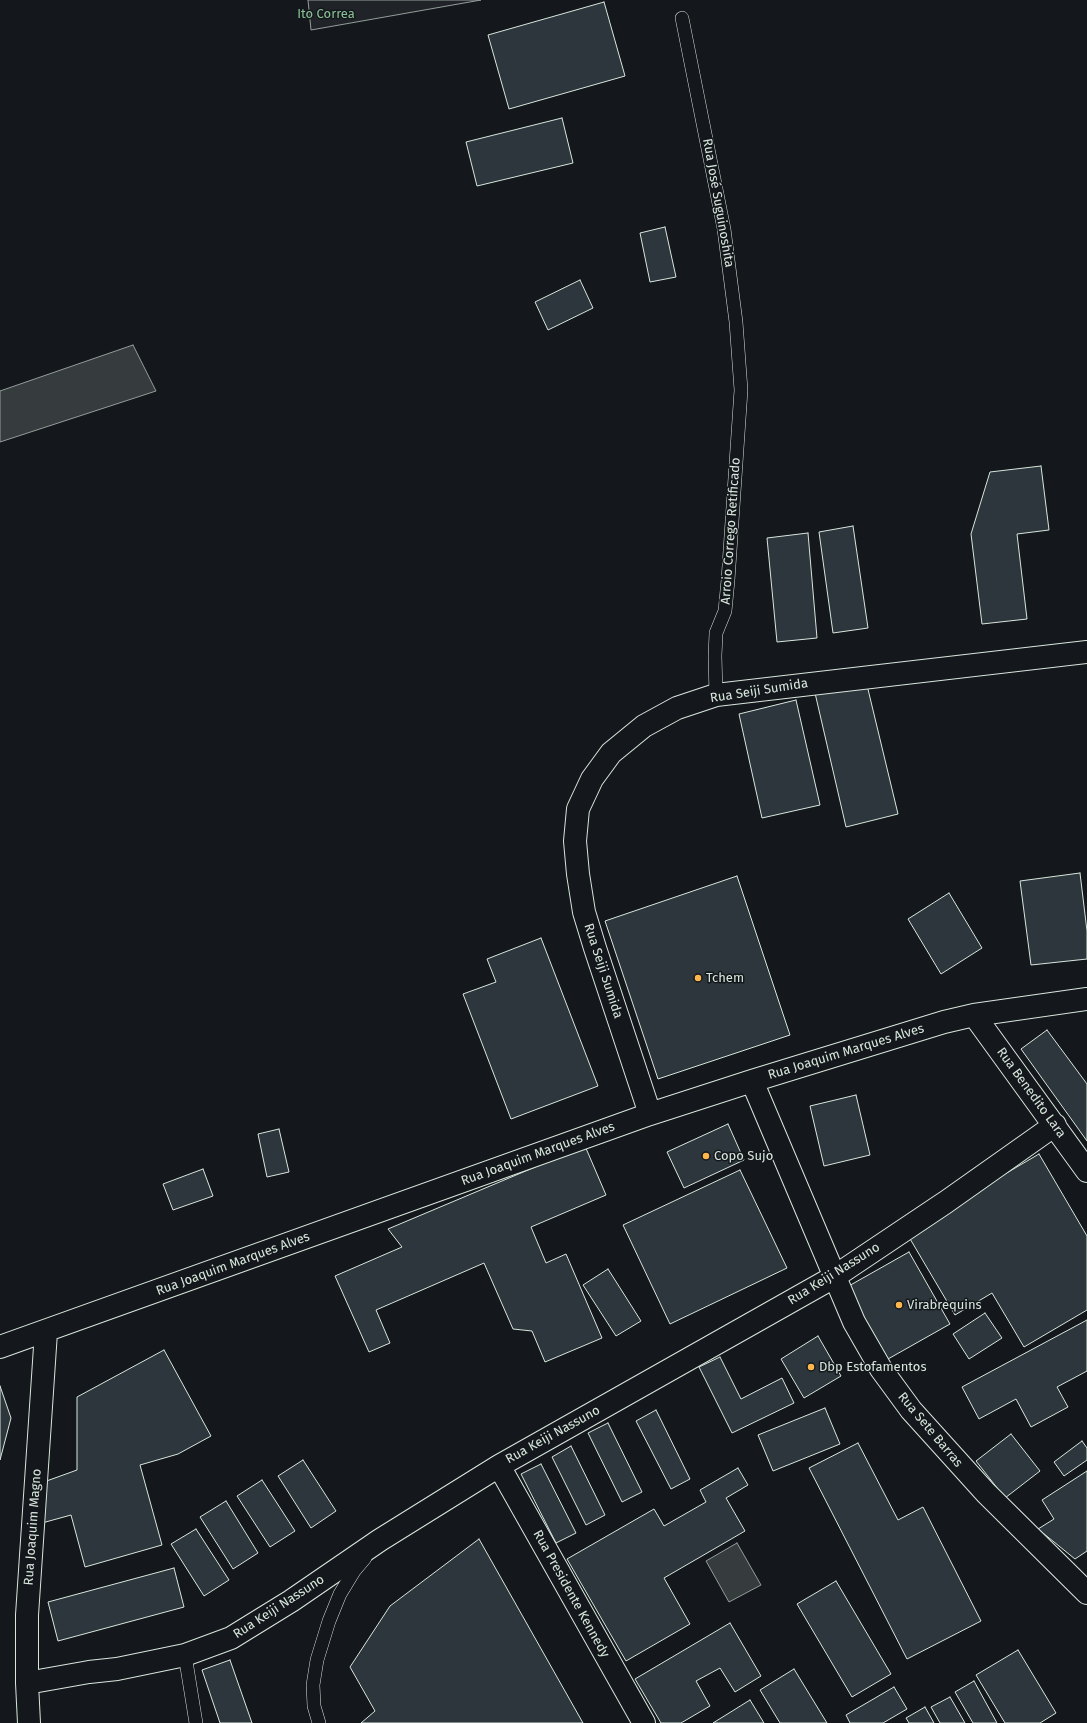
<!DOCTYPE html>
<html>
<head>
<meta charset="utf-8">
<style>
	body { margin:0 }
	canvas { display:block; background:#14181c }
</style>
</head>
<body>
<canvas width="1087" height="1723"></canvas>
<script>
const ctx = document.querySelector('canvas').getContext('2d');
ctx.lineJoin = 'round';
function fill(path, color) {
  ctx.fillStyle = color;
  ctx.fill(path, 'evenodd');
}
function shape(rows) {
  const path = new Path2D();
  for (const r of rows) {
    path.moveTo(r[0], r[1]);
    for (let i = 2; i < r.length; i += 2) path.lineTo(r[i], r[i + 1]);
  }
  return path;
}
function strokePath(path, color, width, dash) {
  ctx.strokeStyle = color;
  ctx.lineWidth = width;
  ctx.lineCap = dash ? 'butt' : 'round';
  ctx.setLineDash(dash || []);
  ctx.stroke(path);
}
function drawText(font, color, halo, rows, align = 'center') {
  ctx.font = font + ' "Fira Sans",sans-serif';
  ctx.lineWidth = 3;
  ctx.setLineDash([]);
  ctx.textBaseline = 'middle';
  ctx.strokeStyle = halo;
  ctx.fillStyle = color;
  for (const [text, x, y, turn = 0] of rows) {
    ctx.save();
    ctx.translate(x, y);
    ctx.rotate((+turn || 0) * Math.PI / 180);
    ctx.textAlign = isNaN(turn) ? turn : align;
    if (halo) ctx.strokeText(text, 0, 0);
    ctx.fillText(text, 0, 0);
    ctx.restore();
  }
}
const green = shape([
	[308,0,481,0,311,30,308,0]
]);
fill(green, '#202428');
strokePath(green, '#939e99', 1);
const water = shape([
	[133,345,156,391,0,442,0,391,133,345],
	[737,1543,761,1585,729,1602,706,1561,737,1543]
]);
fill(water, '#363b3e');
strokePath(water, '#939e99', 1);
const building = shape([
	[604,2,625,76,509,109,488,35,604,2],
	[562,118,573,163,477,186,466,142,562,118],
	[665,227,676,277,650,282,640,233,665,227],
	[580,280,593,308,548,330,535,302,580,280],
	[1041,466,1049,530,1017,534,1027,619,982,624,971,534,990,472,1041,466],
	[853,526,868,628,833,633,819,532,853,526],
	[808,533,817,638,777,642,767,538,808,533],
	[866,681,898,814,846,827,815,693,866,681],
	[796,700,820,805,762,818,739,714,796,700],
	[1080,873,1087,931,1087,959,1031,965,1020,881,1080,873],
	[737,876,790,1035,658,1079,605,921,737,876],
	[949,893,982,948,941,974,908,919,949,893],
	[541,938,598,1086,511,1119,463,994,496,982,487,959,541,938],
	[1047,1030,1087,1084,1087,1141,1021,1049,1047,1030],
	[856,1095,870,1155,824,1166,810,1106,856,1095],
	[728,1124,744,1160,684,1188,667,1152,728,1124],
	[279,1129,289,1172,267,1177,258,1134,279,1129],
	[585,1146,606,1195,531,1227,546,1263,566,1254,602,1338,545,1362,532,1331,513,1329,484,1263,376,1310,390,1343,369,1352,335,1276,402,1247,388,1229,585,1146],
	[1039,1154,1087,1236,1087,1310,1024,1347,992,1293,955,1315,906,1232,1039,1154],
	[203,1169,213,1196,173,1210,163,1184,203,1169],
	[740,1170,787,1268,670,1324,623,1225,740,1170],
	[909,1252,950,1324,888,1359,847,1287,909,1252],
	[608,1269,641,1321,616,1336,583,1285,608,1269],
	[985,1313,1002,1338,969,1359,953,1334,985,1313],
	[1087,1320,1087,1371,1057,1387,1068,1407,1031,1427,1016,1399,979,1419,962,1387,1087,1320],
	[818,1336,841,1376,804,1398,781,1359,818,1336],
	[164,1350,211,1436,178,1454,140,1465,162,1545,85,1567,71,1515,42,1523,41,1483,77,1470,77,1397,164,1350],
	[720,1357,741,1399,782,1378,794,1403,732,1433,699,1367,720,1357],
	[0,1386,11,1418,0,1460,0,1386],
	[825,1408,840,1444,773,1471,758,1435,825,1408],
	[656,1410,690,1479,671,1489,636,1421,656,1410],
	[608,1423,642,1492,622,1502,588,1433,608,1423],
	[1011,1434,1040,1471,1005,1498,976,1461,1011,1434],
	[1082,1441,1087,1448,1087,1460,1064,1476,1054,1462,1082,1441],
	[858,1443,898,1520,923,1507,981,1621,907,1659,809,1468,858,1443],
	[571,1446,605,1515,586,1525,552,1457,571,1446],
	[303,1460,336,1511,311,1528,278,1476,303,1460],
	[541,1464,576,1533,556,1543,521,1474,541,1464],
	[738,1468,748,1485,726,1498,745,1531,664,1578,690,1624,626,1661,567,1559,654,1509,664,1526,706,1502,700,1490,738,1468],
	[1087,1471,1087,1551,1075,1559,1038,1529,1054,1519,1042,1500,1087,1471],
	[262,1480,295,1531,270,1547,237,1496,262,1480],
	[226,1501,258,1553,233,1569,200,1517,226,1501],
	[196,1529,229,1580,204,1596,171,1544,196,1529],
	[479,1539,583,1723,361,1723,375,1711,350,1667,390,1606,479,1539],
	[174,1568,184,1607,58,1641,48,1602,174,1568],
	[836,1581,891,1674,852,1697,797,1604,836,1581],
	[730,1623,761,1676,735,1692,720,1668,696,1681,710,1706,681,1723,661,1723,635,1679,730,1623],
	[1018,1650,1056,1713,1040,1723,1005,1723,976,1675,1018,1650],
	[230,1660,252,1723,220,1723,202,1670,230,1660],
	[794,1669,827,1723,780,1723,760,1690,794,1669],
	[974,1681,997,1723,973,1723,955,1692,974,1681],
	[894,1687,907,1709,883,1723,850,1723,846,1715,894,1687],
	[950,1697,965,1723,940,1723,931,1707,950,1697],
	[750,1700,764,1723,713,1723,750,1700],
	[925,1707,934,1723,909,1723,906,1718,925,1707]
]);
fill(building, '#2c363c');
strokePath(building, '#d8e6dc', 1);
const service = shape([
	[682,18,724,229,736,322,741,390,728,580,725,611,716,633,715,656,716,695],
	[185,1655,196,1723],
	[319,1723,314,1706,313,1685,317,1660,329,1621,340,1594,354,1571,365,1558]
]);
const minor = shape([
	[974,1015,1087,1171],
	[752,1081,854,1322,881,1369,911,1410,986,1493,1087,1593],
	[650,1114,595,948,584,912,578,874,575,841,578,809,592,779,611,753,644,726,677,708,716,695,1087,652],
	[0,1347,650,1114,752,1081,944,1022,974,1015,1087,999],
	[499,1466,644,1723],
	[27,1683,89,1672,117,1669,185,1655,231,1638,291,1601,380,1540,499,1466,834,1277,946,1202,1055,1125],
	[29,1723,27,1683,27,1615,46,1332]
]);
strokePath(service, '#d8e6dc', 14);
strokePath(minor, '#d8e6dc', 24);
strokePath(service, '#14181c', 13);
strokePath(minor, '#14181c', 22);
for (const [x, y, r, color] of [
	[698,978,4,"#ffb74d"],
	[706,1156,4,"#ffb74d"],
	[899,1305,4,"#ffb74d"],
	[811,1367,4,"#ffb74d"]
]) {
  const dot = new Path2D();
  dot.arc(x, y, r, 0, 2 * Math.PI);
  ctx.fillStyle = color;
  ctx.fill(dot);
  strokePath(dot, '#14181c', 1.5);
}
drawText('13px', '#8ac095', '#14181c', [
	["Ito Correa",326,14]
]);
drawText('13px', '#d8e6dc', '#14181c', [
	["Rua José Suguinoshita",718,203,80],
	["Arroio Corrego Retificado",731,531,-86],
	["Rua Seiji Sumida",759,691,-9],
	["Rua Seiji Sumida",603,971,72],
	["Rua Joaquim Marques Alves",846,1052,-17],
	["Rua Benedito Lara",1031,1093,54],
	["Rua Joaquim Marques Alves",538,1154,-20],
	["Rua Joaquim Marques Alves",233,1264,-20],
	["Rua Keiji Nassuno",834,1274,-32],
	["Rua Sete Barras",930,1430,50],
	["Rua Keiji Nassuno",553,1435,-29],
	["Rua Joaquim Magno",33,1527,-86],
	["Rua Presidente Kennedy",571,1594,61],
	["Rua Keiji Nassuno",279,1607,-33]
]);
drawText('13px', '#d8e6dc', '#14181c', [
	["Tchem",706,978],
	["Copo Sujo",714,1156],
	["Virabrequins",907,1305],
	["Dbp Estofamentos",819,1367]
], 'left');
</script>
</body>
</html>
